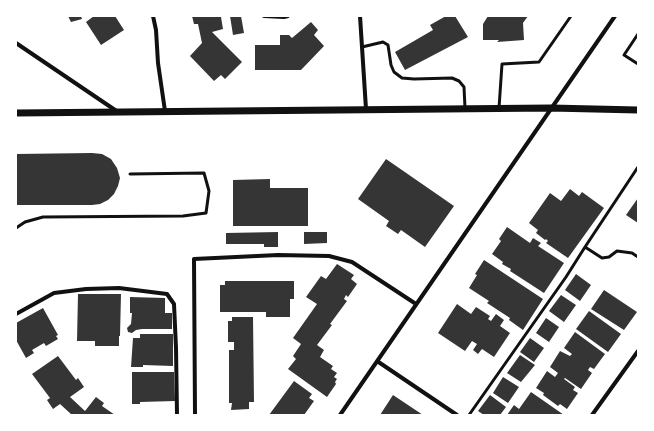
<!DOCTYPE html>
<html>
<head>
<meta charset="utf-8">
<style>
	body { margin:0 }
	#map { position:relative; width:654px; height:431px; overflow:hidden; background:#fff; font-family:"IBM Plex Serif",serif }
	canvas { display:block }
	.frame { position:absolute; inset:0; border:17px solid #fff; pointer-events:none }
</style>
</head>
<body>
<div id="map">
<canvas width="654" height="431"></canvas>
<div class="frame"></div>
</div>
<script>
const ctx = document.querySelector('canvas').getContext('2d');
ctx.lineJoin = 'round';
function fill(path, color) {
  ctx.fillStyle = color;
  ctx.fill(path, 'evenodd');
}
function shape(rows) {
  const path = new Path2D();
  for (const r of rows) {
    path.moveTo(r[0], r[1]);
    for (let i = 2; i < r.length; i += 2) path.lineTo(r[i], r[i + 1]);
  }
  return path;
}
function strokePath(path, color, width, dash) {
  ctx.strokeStyle = color;
  ctx.lineWidth = width;
  ctx.lineCap = dash ? 'butt' : 'round';
  ctx.setLineDash(dash || []);
  ctx.stroke(path);
}
fill(shape([
	[68,16,81,16,82,19,71,22],
	[94,16,115,16,124,30,101,45,86,22],
	[192,16,221,17,223,29,212,32,242,62,225,79,221,75,214,81,190,56,202,43,198,24,194,24],
	[230,16,241,16,244,33,233,35],
	[446,16,455,16,468,37,405,70,395,52,433,30,430,25],
	[488,16,528,16,523,23,524,40,497,42,499,40,483,40,483,24],
	[311,22,318,30,314,35,324,46,301,70,255,70,255,45,280,45,280,35,289,35,292,38],
	[92,153,102,154,111,159,117,168,120,178,118,186,114,194,108,200,100,204,92,205,16,205,16,154],
	[386,159,454,206,425,247,401,230,398,234,386,226,389,221,358,199],
	[270,179,270,188,308,188,308,226,233,226,233,180],
	[570,189,579,196,582,192,604,208,568,258,546,243,548,241,546,239,545,240,536,233,538,230,529,223,550,193,561,201],
	[638,198,638,223,626,215],
	[507,227,530,243,533,238,541,243,538,246,564,263,544,293,510,271,511,269,502,264,503,262,492,254,501,241,499,239],
	[278,232,278,247,264,247,264,244,226,244,226,233],
	[304,232,327,232,327,243,304,244],
	[484,260,543,299,523,330,509,320,510,318,487,303,489,301,469,288,477,275,475,274],
	[337,264,354,275,351,279,357,284,348,297,346,295,344,299,347,301,330,324,332,325,317,345,324,350,320,357,333,366,331,369,337,373,334,377,337,379,335,382,336,384,327,397,288,369,296,359,293,356,301,344,293,338,317,304,306,297,321,276,326,279],
	[576,274,591,285,580,301,565,290],
	[225,281,294,281,294,299,290,299,290,317,266,317,266,312,220,312,220,285,225,285],
	[604,290,637,312,624,330,591,309],
	[78,294,121,294,120,336,119,336,119,346,95,346,95,341,77,341],
	[561,295,576,305,564,322,549,311],
	[130,297,165,298,165,313,172,313,172,329,142,329,136,330,132,333,128,332,127,328,131,324,132,313,130,313],
	[457,304,471,314,476,307,490,316,488,319,491,321,496,314,504,320,500,326,510,333,494,357,482,349,478,354,473,350,477,344,472,341,465,351,438,333],
	[43,308,58,335,56,336,58,339,46,346,44,343,32,350,34,353,26,358,16,340,16,323],
	[589,311,621,334,608,352,576,329],
	[232,317,253,317,254,402,249,402,249,409,231,410,232,403,229,403,229,350,234,350,234,342,228,342,228,321,232,321],
	[546,318,559,327,549,342,536,333],
	[575,332,605,354,594,369,590,367,588,370,592,373,581,389,565,378,564,379,575,387,573,390,578,393,567,409,560,404,558,406,543,395,544,393,536,388,547,371,555,377,558,373,550,367,560,351,570,356,572,354,564,348],
	[140,334,173,334,173,366,143,365,143,367,131,367,133,338,140,338],
	[530,338,544,348,534,362,520,352],
	[520,355,535,365,521,382,507,373],
	[58,356,76,380,78,378,84,387,70,397,85,411,96,397,104,403,102,406,115,415,72,415,60,404,53,409,47,400,50,398,32,374],
	[132,372,174,372,175,401,140,402,140,404,132,404],
	[503,377,519,387,508,403,493,393],
	[294,381,312,394,309,398,314,401,304,415,269,415],
	[531,392,564,415,507,415,514,405,519,409],
	[393,395,423,415,380,415],
	[490,395,506,407,500,415,484,415,478,411]
]), '#353535');
strokePath(shape([
	[638,34,624,55,638,64],
	[362,47,383,42,388,45,391,65,394,72,402,78,414,79,452,78,459,81,464,87,465,108],
	[499,108,502,64,539,62,571,16],
	[16,228,25,222,43,217,183,216,206,213,209,191,204,173,130,174],
	[585,247,602,258,609,257,617,251,632,253,638,257],
	[469,415,566,277,585,247,638,167]
]), '#111', 3);
strokePath(shape([
	[153,16,156,30,158,63,165,111],
	[264,16,284,17,288,16],
	[360,16,366,109],
	[16,43,118,112],
	[16,314,54,293,86,289,119,288,167,294,174,304,176,348,177,415],
	[377,361,457,415],
	[195,415,194,259,278,255,329,256,352,262,416,304],
	[340,415,615,16],
	[592,415,638,351]
]), '#111', 4);
strokePath(shape([
	[16,113,551,108,638,110]
]), '#111', 7);
</script>
</body>
</html>
